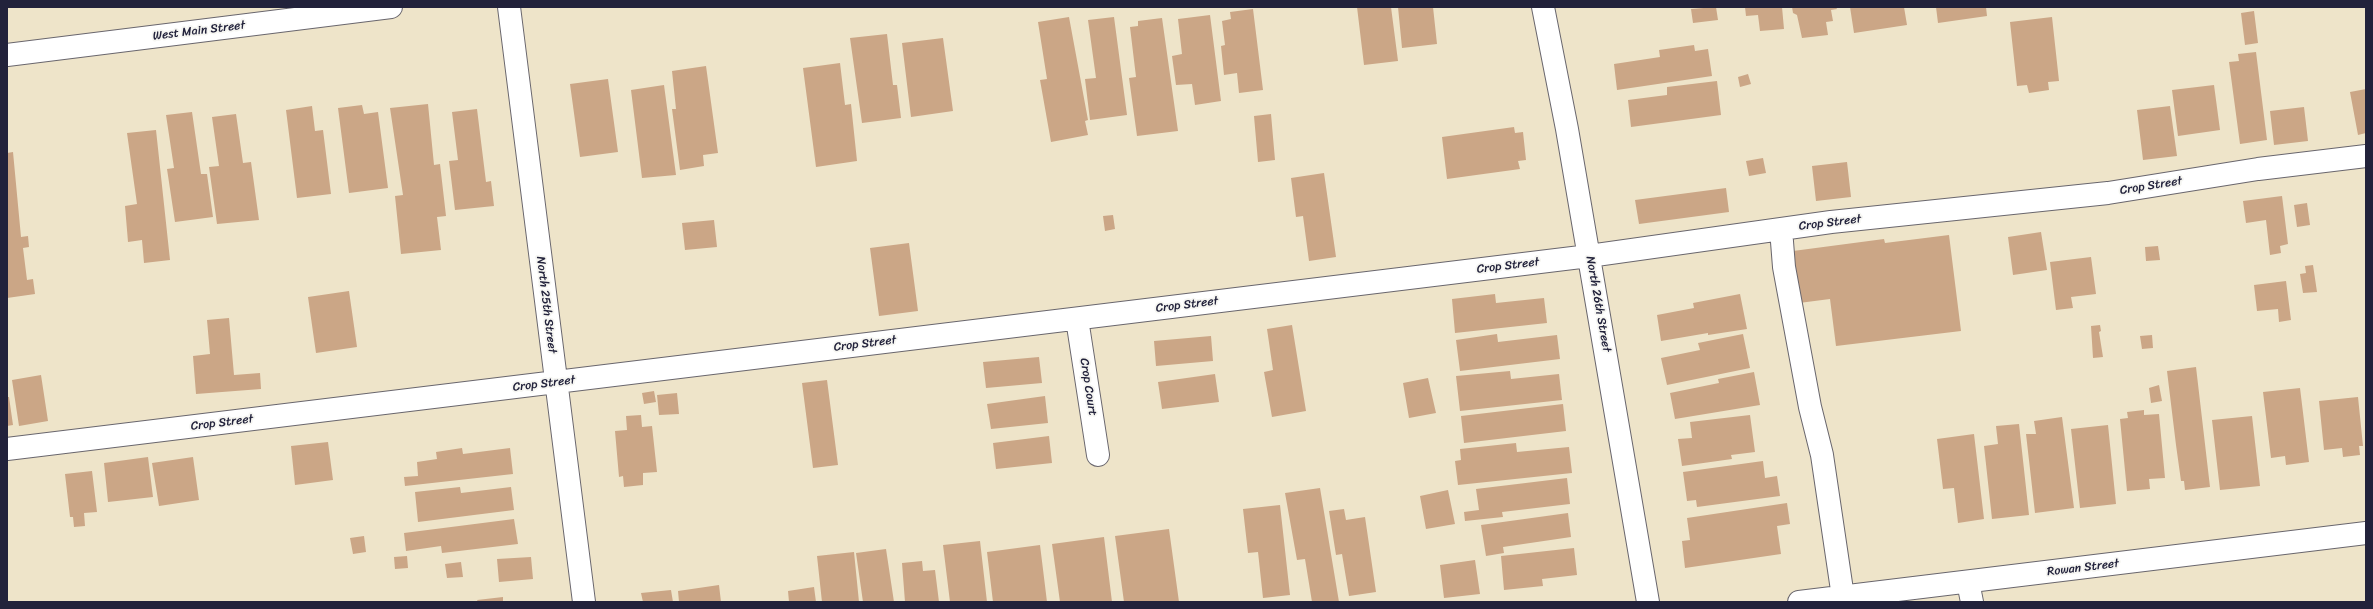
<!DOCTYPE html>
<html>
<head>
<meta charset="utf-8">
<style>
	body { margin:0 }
	#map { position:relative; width:2373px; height:609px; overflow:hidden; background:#eee4c9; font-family:Sriracha,sans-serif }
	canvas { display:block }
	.frame { position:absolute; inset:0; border:8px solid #22223b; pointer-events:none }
</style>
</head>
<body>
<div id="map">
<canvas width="2373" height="609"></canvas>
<div class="frame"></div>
</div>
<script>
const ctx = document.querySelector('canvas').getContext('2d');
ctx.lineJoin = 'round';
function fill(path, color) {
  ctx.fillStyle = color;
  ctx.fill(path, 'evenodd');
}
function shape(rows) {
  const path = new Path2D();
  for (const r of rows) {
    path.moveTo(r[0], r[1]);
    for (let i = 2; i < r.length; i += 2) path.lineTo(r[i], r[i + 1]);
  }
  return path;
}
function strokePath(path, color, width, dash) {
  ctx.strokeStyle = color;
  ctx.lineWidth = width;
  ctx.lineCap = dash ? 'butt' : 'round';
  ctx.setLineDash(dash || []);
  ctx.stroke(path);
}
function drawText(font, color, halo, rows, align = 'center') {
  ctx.font = font + ' Sriracha,sans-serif';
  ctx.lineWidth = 3.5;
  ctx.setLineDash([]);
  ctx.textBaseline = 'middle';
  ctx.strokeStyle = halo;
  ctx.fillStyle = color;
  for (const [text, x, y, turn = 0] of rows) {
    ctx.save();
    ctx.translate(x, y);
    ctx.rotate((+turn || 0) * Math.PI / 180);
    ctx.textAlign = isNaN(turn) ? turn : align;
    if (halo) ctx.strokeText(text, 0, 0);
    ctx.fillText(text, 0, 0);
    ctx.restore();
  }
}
fill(shape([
	[1357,7,1391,7,1398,61,1364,65],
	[1398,7,1433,7,1437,44,1402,48],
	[1716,7,1718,20,1693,23,1691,9],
	[1745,7,1782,7,1784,29,1760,31,1758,15,1746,16],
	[1792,7,1836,7,1837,9,1831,10,1833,21,1826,22,1828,35,1802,38,1797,15,1793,13],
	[1850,7,1904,7,1907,25,1854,33],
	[1936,7,1986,7,1987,16,1938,23],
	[1253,9,1263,90,1239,93,1237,73,1224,75,1221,46,1225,45,1222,21,1231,19,1230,12],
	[2254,11,2258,43,2245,45,2241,13],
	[1210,15,1221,101,1195,105,1192,84,1176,85,1172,56,1182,54,1178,19],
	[1069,17,1088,120,1085,121,1088,135,1051,142,1040,80,1047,79,1038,22],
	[1114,17,1127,115,1090,120,1085,79,1096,78,1088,20],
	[2052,17,2059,81,2048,82,2049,90,2029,93,2027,85,2017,86,2010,22],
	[1162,18,1178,131,1137,136,1129,78,1136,77,1130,27,1138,26,1138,21],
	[887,34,893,85,897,85,901,118,862,123,850,38],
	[943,38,953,111,911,117,902,43],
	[1694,45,1695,51,1708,49,1712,76,1617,90,1614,64,1660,57,1659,50],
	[2256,52,2267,140,2240,144,2229,62,2239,61,2238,54],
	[840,63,845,105,851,104,857,161,816,167,803,68],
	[706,66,718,153,703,155,704,166,680,170,672,109,676,109,672,71],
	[1748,74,1751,84,1740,87,1738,77],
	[608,79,618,152,580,157,570,84],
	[1717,81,1721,115,1631,127,1628,100,1667,95,1667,87],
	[664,85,676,175,642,178,631,90],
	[2214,85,2220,130,2178,136,2172,90],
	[2366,89,2366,133,2358,135,2350,92],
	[428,104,434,165,440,164,446,216,437,217,441,250,401,254,395,196,403,195,390,108],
	[362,105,364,114,378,112,388,188,349,193,338,108],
	[312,106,315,131,323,130,331,194,297,198,286,110],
	[2170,106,2177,156,2143,160,2137,110],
	[2304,107,2308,141,2274,145,2270,111],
	[477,109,486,182,491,181,494,206,455,210,449,161,458,160,452,112],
	[192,112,201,174,207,174,213,217,175,222,167,169,174,168,166,115],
	[236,114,243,163,251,162,259,220,217,224,209,167,219,166,212,117],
	[1271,114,1275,160,1258,162,1254,116],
	[1514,127,1515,133,1523,132,1526,160,1518,161,1520,169,1447,179,1442,137],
	[156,130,170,260,144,263,142,240,128,242,125,206,137,204,127,133],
	[13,152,21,237,28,236,29,247,23,248,27,280,33,279,35,294,7,298,7,153],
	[1763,158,1766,173,1749,176,1746,161],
	[1847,162,1851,197,1816,201,1812,166],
	[1324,173,1336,257,1309,261,1303,216,1296,217,1291,178],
	[1726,188,1729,212,1639,224,1635,200],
	[2282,196,2288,244,2280,246,2281,253,2270,255,2266,220,2246,223,2243,201],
	[2307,203,2310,225,2297,227,2294,205],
	[1113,215,1115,229,1105,231,1103,216],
	[714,220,717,247,685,250,682,223],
	[2041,232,2047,270,2013,275,2008,237],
	[1949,235,1961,331,1836,346,1830,299,1799,303,1793,251,1884,239,1885,243],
	[909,243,918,311,879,316,870,248],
	[2158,246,2160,260,2146,261,2145,247],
	[2091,257,2096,294,2071,297,2073,308,2056,310,2050,262],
	[2313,265,2317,292,2303,293,2300,274,2306,273,2305,266],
	[2286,281,2291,320,2279,322,2278,309,2257,311,2254,285],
	[349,291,357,347,316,353,308,297],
	[1495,294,1496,303,1544,298,1547,323,1455,333,1452,299],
	[1740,294,1747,329,1708,335,1708,333,1661,341,1657,315,1694,308,1693,303],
	[229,318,234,375,260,373,261,389,196,394,193,356,210,354,207,320],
	[1292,325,1306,411,1272,417,1264,372,1273,370,1267,329],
	[2100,325,2101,331,2099,332,2103,357,2093,358,2091,326],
	[1497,334,1498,342,1557,335,1560,359,1460,371,1456,340],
	[1743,334,1750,368,1667,385,1661,358,1700,350,1698,343],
	[2152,335,2153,348,2142,349,2140,336],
	[1211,336,1213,361,1156,366,1154,341],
	[1039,357,1042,383,986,388,983,362],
	[2196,367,2210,487,2185,490,2184,481,2181,481,2176,445,2167,371],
	[1510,371,1511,379,1559,374,1562,400,1460,411,1456,376],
	[1754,372,1760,405,1675,419,1670,393,1719,383,1718,379],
	[1215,374,1219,402,1162,409,1158,382],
	[41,375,48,421,19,426,12,380],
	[1428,378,1436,413,1409,418,1403,383],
	[827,380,838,465,813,468,802,383],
	[2159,385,2162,401,2151,403,2149,388],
	[2300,388,2309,462,2286,465,2285,456,2271,458,2263,392],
	[654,391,656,402,644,404,642,393],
	[677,393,679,414,659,415,657,395],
	[1045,396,1048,423,991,429,987,404],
	[7,397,9,397,13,425,7,426],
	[2358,397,2363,446,2359,446,2360,455,2343,457,2342,448,2324,450,2319,401],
	[1563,404,1566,431,1464,443,1461,416],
	[2144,410,2144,415,2159,414,2165,478,2149,479,2150,489,2127,491,2120,419,2128,418,2127,412],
	[641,415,642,427,652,426,657,472,643,473,643,485,624,487,623,476,619,477,615,431,627,430,626,416],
	[1750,415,1755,452,1731,455,1732,459,1682,466,1678,439,1692,438,1690,422],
	[2252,416,2260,486,2220,490,2212,420],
	[2062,417,2074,508,2035,513,2026,434,2036,434,2034,421],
	[2019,424,2029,515,1992,519,1984,446,1998,444,1996,426],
	[2108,425,2116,504,2080,508,2071,429],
	[1974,434,1984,519,1958,523,1954,488,1943,489,1937,439],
	[1049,436,1052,463,996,469,993,443],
	[328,442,333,480,295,485,291,446],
	[1516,443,1517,452,1569,447,1572,473,1458,485,1455,461,1461,460,1460,449],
	[462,448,463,454,510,448,513,474,405,486,404,477,418,476,417,462,437,459,436,452],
	[148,457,153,497,108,502,104,463],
	[193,457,199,500,159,506,152,463],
	[1763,461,1765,478,1777,476,1780,496,1697,507,1696,500,1687,501,1683,472],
	[92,471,97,512,84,513,85,526,74,527,73,517,70,517,65,474],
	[1567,478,1570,504,1502,512,1503,517,1465,521,1464,512,1479,510,1476,489],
	[460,487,461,493,511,487,514,510,418,522,415,492],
	[1320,488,1339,602,1312,602,1305,559,1297,560,1285,493],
	[1448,490,1455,524,1426,529,1420,496],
	[1787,503,1790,524,1777,526,1781,554,1685,568,1682,541,1690,540,1687,518],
	[1280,505,1290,595,1263,598,1258,552,1248,553,1243,509],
	[1344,509,1346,520,1365,517,1376,592,1349,596,1342,554,1336,555,1329,511],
	[1568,513,1571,537,1503,547,1504,553,1486,556,1481,525],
	[514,519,518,544,442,553,441,546,406,551,404,533],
	[1169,529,1179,602,1124,602,1115,536],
	[364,536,366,552,353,554,350,538],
	[1104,537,1112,602,1060,602,1052,544],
	[980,541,987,602,950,602,943,545],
	[1040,545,1047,602,993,602,987,552],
	[1574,548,1577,575,1542,579,1543,586,1504,590,1501,556],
	[886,549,894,602,863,602,856,553],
	[854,552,859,602,822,602,817,556],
	[407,556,408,568,395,569,394,557],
	[531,557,533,579,499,582,497,559],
	[1475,560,1480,594,1444,598,1440,565],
	[922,561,923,571,935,570,939,602,905,602,902,563],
	[461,562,463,577,447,578,445,564],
	[719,585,721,602,679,602,678,591],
	[814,587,816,602,789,602,788,591],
	[671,590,673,602,643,602,641,593],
	[503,597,503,602,478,602,477,600]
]), '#cba686');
const minor = shape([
	[509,7,584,602],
	[1543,7,1567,129,1648,602],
	[7,55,391,7],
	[1781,229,1784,267,1810,407,1822,455,1843,597],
	[1077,319,1098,455],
	[7,449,1589,256,1831,222,2108,193,2258,169,2366,156],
	[1968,582,1972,602],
	[1799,602,2366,533]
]);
strokePath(minor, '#69666d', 24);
strokePath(minor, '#fff', 22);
drawText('12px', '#22223b', '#f6f6f2', [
	["West Main Street",199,31,-7],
	["Crop Street",2151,186,-9],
	["Crop Street",1830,223,-7],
	["Crop Street",1508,266,-7],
	["North 26th Street",1598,304,80],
	["North 25th Street",546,305,83],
	["Crop Street",1187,305,-7],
	["Crop Street",865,344,-7],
	["Crop Street",544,384,-7],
	["Crop Court",1088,387,81],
	["Crop Street",222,423,-7],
	["Rowan Street",2083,568,-7]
]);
</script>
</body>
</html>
